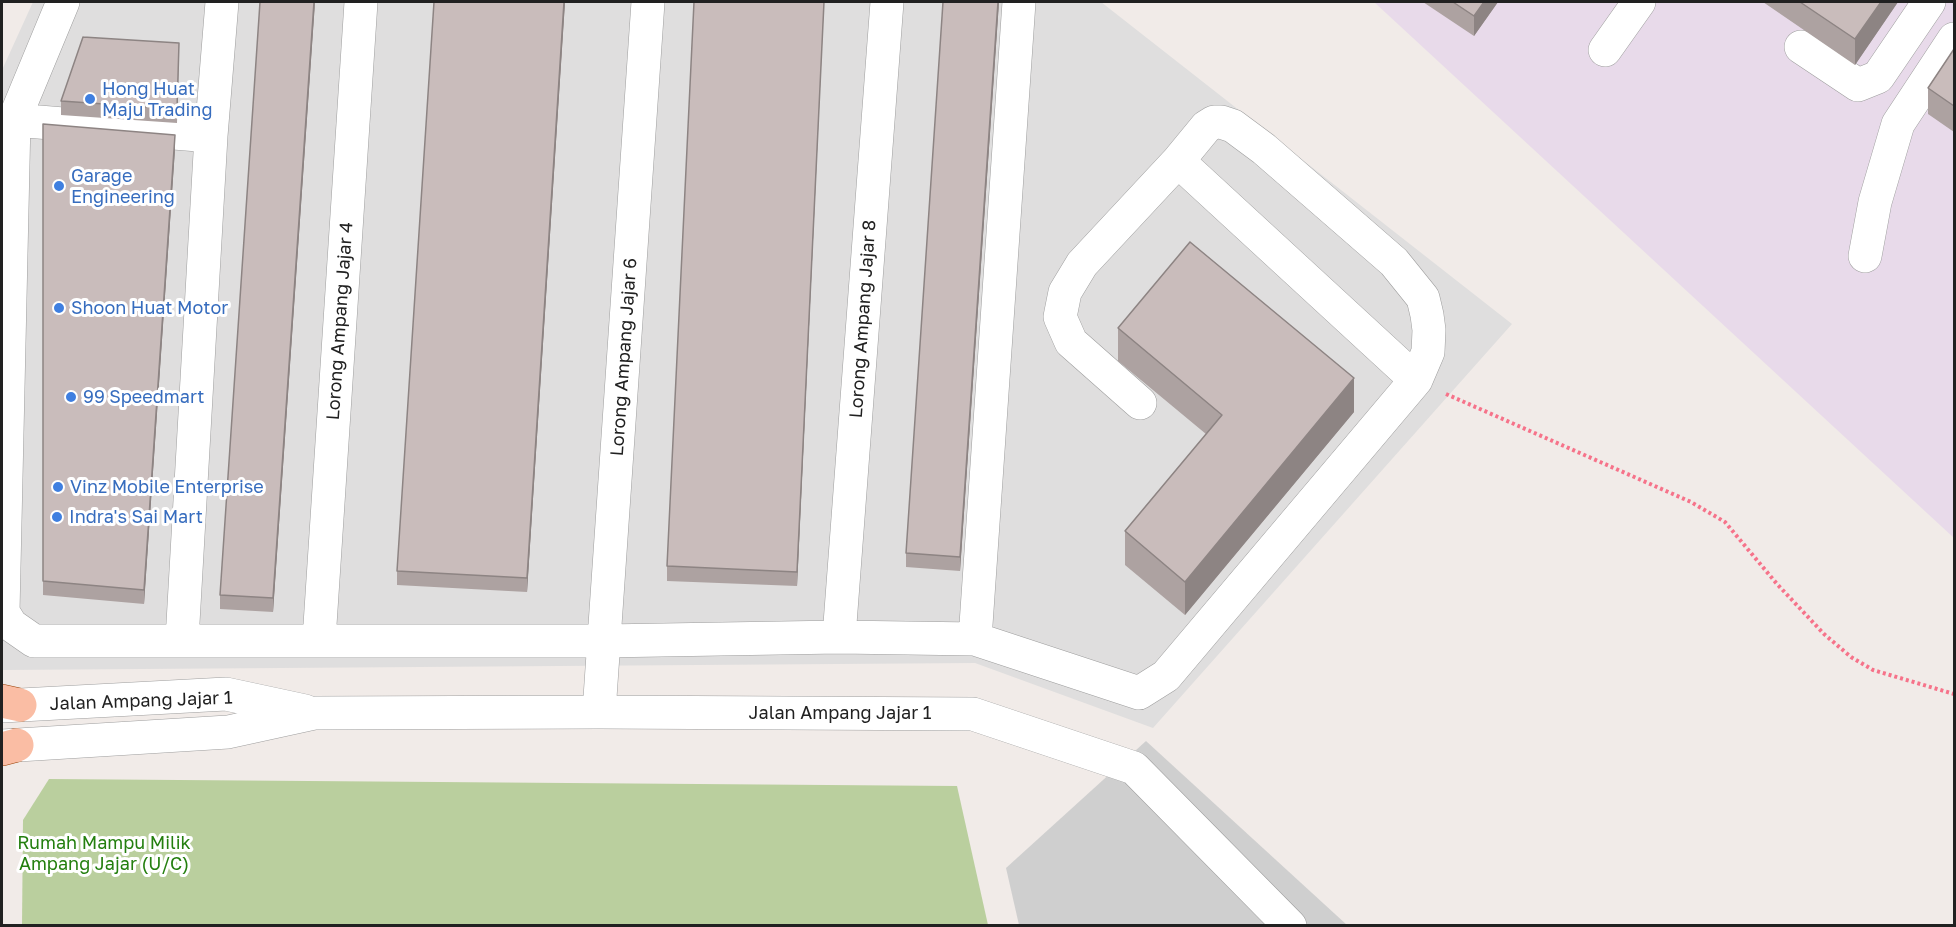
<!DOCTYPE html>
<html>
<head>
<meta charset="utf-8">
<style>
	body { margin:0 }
	#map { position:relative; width:1956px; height:927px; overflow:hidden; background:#f1ebe8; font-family:"Golos Text",sans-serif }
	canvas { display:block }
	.frame { position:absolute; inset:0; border:3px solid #212121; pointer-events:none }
</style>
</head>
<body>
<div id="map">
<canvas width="1956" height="927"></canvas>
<div class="frame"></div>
</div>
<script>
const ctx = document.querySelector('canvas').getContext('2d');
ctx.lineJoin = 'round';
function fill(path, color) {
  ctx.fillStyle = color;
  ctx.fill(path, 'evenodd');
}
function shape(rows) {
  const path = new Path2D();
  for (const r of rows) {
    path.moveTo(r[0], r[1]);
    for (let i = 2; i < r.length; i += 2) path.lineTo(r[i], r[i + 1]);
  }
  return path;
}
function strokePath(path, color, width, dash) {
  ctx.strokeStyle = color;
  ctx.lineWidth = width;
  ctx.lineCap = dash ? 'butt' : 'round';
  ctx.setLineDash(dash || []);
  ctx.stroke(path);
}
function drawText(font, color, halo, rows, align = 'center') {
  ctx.font = font + ' "Golos Text",sans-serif';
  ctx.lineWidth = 6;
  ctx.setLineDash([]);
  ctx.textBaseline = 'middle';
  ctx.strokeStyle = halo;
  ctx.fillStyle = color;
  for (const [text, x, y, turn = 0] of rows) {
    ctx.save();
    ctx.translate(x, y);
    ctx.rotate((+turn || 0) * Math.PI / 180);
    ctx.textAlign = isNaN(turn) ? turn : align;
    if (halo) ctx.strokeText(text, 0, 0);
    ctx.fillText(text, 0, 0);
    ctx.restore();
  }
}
fill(shape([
	[33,2,1101,2,1512,324,1153,728,975,663,3,670,2,667,2,70]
]), '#dfdede');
fill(shape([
	[1374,2,1954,2,1954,538]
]), '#e8daea');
fill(shape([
	[1146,741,1347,925,1019,925,1006,868]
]), '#cfcfcf');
fill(shape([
	[49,779,957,786,988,925,22,925,23,820]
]), '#bacf9e');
const minor = shape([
	[63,2,14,120,3,612,11,625,34,641,604,641,839,637,975,639,1139,693,1166,676,1416,380,1178,161],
	[1801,47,1858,85,1878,77,1929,2],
	[1605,50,1639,2],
	[14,120,211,136],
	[1865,256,1875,202,1898,124,1954,39],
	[1140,403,1071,342,1060,317,1065,292,1082,264,1178,161,1206,127,1214,122,1221,122,1233,126,1264,149,1394,262,1423,298,1427,315,1429,330,1428,352,1416,380],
	[839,637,887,2],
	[975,639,1019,2],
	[182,640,211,136,222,2],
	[319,640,361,2],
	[2,706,226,694,305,711],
	[599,712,648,2],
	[2,746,228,732,315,713,599,712,973,714,1134,768,1290,926]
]);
const major = shape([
	[2,701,20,705],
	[2,749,17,745]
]);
strokePath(minor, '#9e9e9e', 34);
strokePath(major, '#993f04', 34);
strokePath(shape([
	[1446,394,1691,502,1725,522,1777,584,1824,634,1851,657,1873,670,1954,694]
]), '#f6738a', 4, [3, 3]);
strokePath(minor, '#fff', 33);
strokePath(major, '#fabda4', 33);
fill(shape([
	[315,2,273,612,220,609,220,595],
	[565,2,527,592,397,585,397,571],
	[824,2,797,586,667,581,667,566],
	[999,2,960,571,906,567,906,553],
	[1423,2,1498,2,1474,36],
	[1763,2,1898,2,1855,65],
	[1954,49,1954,132,1928,114,1928,88],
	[179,57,177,123,61,115,61,101],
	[43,124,175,149,144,604,43,595],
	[1118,328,1354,412,1185,615,1125,565,1125,531,1206,434,1118,361]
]), '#ada2a1');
fill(shape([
	[314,2,315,2,273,612,273,598],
	[564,2,565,2,527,592,527,578],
	[824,2,797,586,797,572],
	[998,2,999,2,960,571,960,557],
	[1484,2,1498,2,1474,36,1474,16],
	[1881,2,1898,2,1855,65,1855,39],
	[175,135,175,149,144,604,144,590],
	[1354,378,1354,412,1185,615,1185,582]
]), '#8d8483');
const building = shape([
	[260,2,314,2,273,598,220,595,260,2],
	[434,2,564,2,527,578,397,571,434,2],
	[694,2,824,2,797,572,667,566,694,2],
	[943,2,998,2,960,557,906,553,943,2],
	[1453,2,1484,2,1474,16,1453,2],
	[1800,2,1881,2,1855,39,1800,2],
	[83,37,179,43,177,109,61,101,83,37],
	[1954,49,1954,106,1928,88,1954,49],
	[43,124,175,135,144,590,43,581,43,124],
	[1190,242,1354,378,1185,582,1125,531,1222,415,1118,328,1190,242]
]);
fill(building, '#c9bcbb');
strokePath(building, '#8d8483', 1.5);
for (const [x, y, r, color] of [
	[90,99,6,"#3f7fe0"],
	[59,186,6,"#3f7fe0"],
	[59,308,6,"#3f7fe0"],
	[71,397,6,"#3f7fe0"],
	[58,487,6,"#3f7fe0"],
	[57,517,6,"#3f7fe0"]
]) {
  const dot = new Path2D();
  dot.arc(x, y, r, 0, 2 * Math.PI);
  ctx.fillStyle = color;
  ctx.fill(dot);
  strokePath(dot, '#fff', 2);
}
drawText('18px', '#366cbe', '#fff', [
	["Hong Huat",102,89],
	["Maju Trading",102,110],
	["Garage",71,176],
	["Engineering",71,197],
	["Shoon Huat Motor",71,308],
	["99 Speedmart",83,397],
	["Vinz Mobile Enterprise",70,487],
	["Indra's Sai Mart",69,517]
], 'left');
drawText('18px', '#212121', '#fff', [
	["Lorong Ampang Jajar 8",863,319,-86],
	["Lorong Ampang Jajar 4",340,321,-86],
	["Lorong Ampang Jajar 6",624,357,-86],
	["Jalan Ampang Jajar 1",141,701,-2],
	["Jalan Ampang Jajar 1",840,713]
]);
drawText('18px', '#247f0f', '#fff', [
	["Rumah Mampu Milik",104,843],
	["Ampang Jajar (U/C)",104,864]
]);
</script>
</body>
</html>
